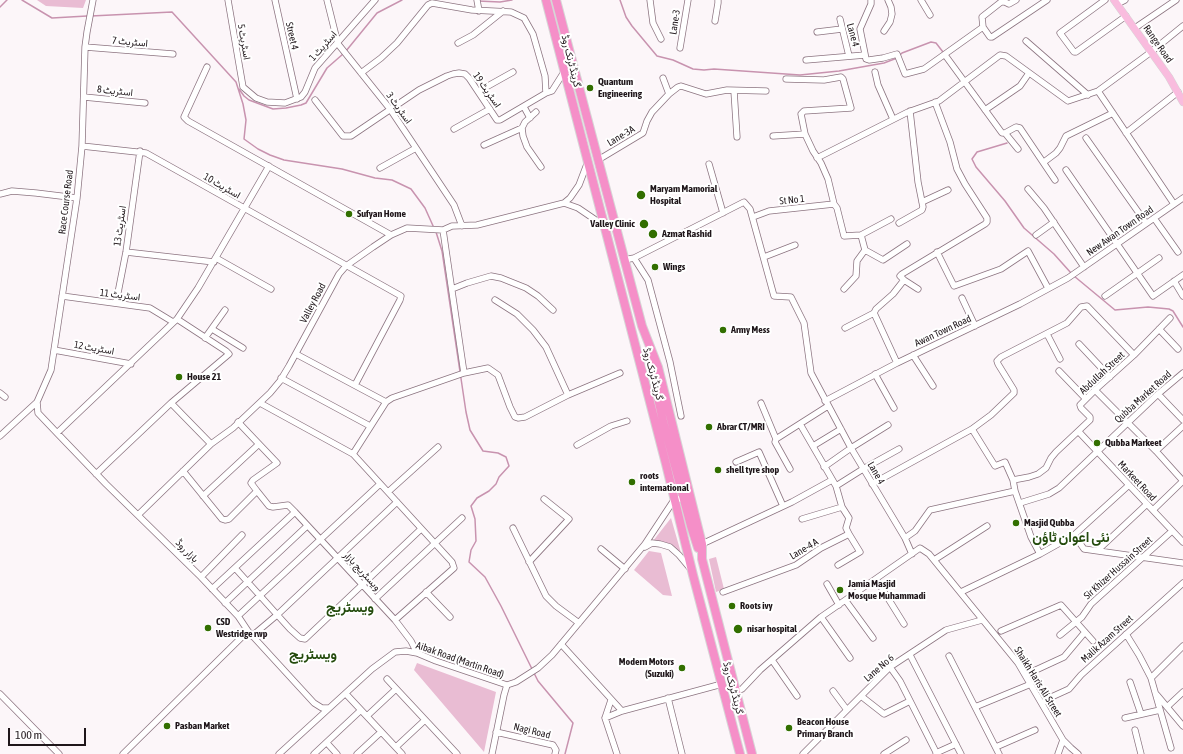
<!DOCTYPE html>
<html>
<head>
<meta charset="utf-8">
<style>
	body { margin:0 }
	#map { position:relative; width:1183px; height:754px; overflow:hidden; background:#fcf6f9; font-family:"Asap Condensed",sans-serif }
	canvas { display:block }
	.scale { position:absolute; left:8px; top:728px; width:78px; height:18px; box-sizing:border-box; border:2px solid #1f161a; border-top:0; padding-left:5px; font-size:12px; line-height:14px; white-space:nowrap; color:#1f161a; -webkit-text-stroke:3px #fff; paint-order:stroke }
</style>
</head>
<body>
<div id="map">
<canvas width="1183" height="754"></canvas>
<div class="scale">100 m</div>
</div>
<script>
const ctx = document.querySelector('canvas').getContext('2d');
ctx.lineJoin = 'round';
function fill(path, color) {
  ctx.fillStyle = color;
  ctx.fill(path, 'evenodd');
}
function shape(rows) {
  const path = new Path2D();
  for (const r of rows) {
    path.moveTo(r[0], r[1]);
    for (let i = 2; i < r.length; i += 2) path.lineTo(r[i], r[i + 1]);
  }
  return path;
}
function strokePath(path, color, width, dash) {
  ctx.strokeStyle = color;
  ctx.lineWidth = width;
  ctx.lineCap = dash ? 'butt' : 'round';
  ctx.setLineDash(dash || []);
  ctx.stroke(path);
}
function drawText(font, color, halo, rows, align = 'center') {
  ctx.font = font + ' "Asap Condensed",Vazirmatn,sans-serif';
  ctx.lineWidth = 4;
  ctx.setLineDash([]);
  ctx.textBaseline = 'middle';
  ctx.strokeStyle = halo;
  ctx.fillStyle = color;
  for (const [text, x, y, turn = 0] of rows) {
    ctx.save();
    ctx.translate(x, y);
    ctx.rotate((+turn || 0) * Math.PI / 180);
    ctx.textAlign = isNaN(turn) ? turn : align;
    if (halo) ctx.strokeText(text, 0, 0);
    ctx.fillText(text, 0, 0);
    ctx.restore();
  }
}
fill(shape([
	[37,0,86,0,83,8,46,6],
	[671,518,681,553,672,546,653,541],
	[649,551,661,553,672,596,663,595,634,570],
	[716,557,724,589,716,592,709,559],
	[417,663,496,692,484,752,414,670]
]), '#e9bcd3');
strokePath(shape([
	[22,0,52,18,87,16],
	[620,0,626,17,632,26,657,56,673,60,693,69,704,70,714,69,800,75,839,71,884,63,897,58,902,53,931,42,936,43,943,52],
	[478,1,500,2,512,0],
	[0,7,7,0],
	[91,16,172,12,236,82,243,104,246,120,244,139,258,149,270,155,284,160,342,169,375,178,392,180,411,189,425,208,434,228],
	[346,51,377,13,402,0],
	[239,89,244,96,249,100,273,109,286,108,301,105,306,103,327,68,343,54],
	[1007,143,977,152,972,159,976,167,1005,201,1024,228,1054,254,1071,273],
	[436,232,442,251,466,412,470,430,483,451,498,453,506,457,509,466,499,477,496,484,489,491,477,498,471,506,475,519,476,541,471,550,469,562,485,577,501,606,532,669],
	[1074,276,1115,310,1148,307,1169,309,1173,311,1183,327],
	[534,673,538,681,573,723,565,754]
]), '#c893af', 1.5);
const minor = shape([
	[228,0,243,87,256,98,267,102,285,103,301,97,305,92,315,68,375,0],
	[275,0,297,99],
	[327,0,338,44,390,109,454,205,462,226],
	[477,0,479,11],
	[650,0,653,23,661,39],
	[871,0,871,4,860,29,866,59,869,60,883,58,897,54,905,74,924,69,983,27],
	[921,0,930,15],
	[1016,0,1009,4,1005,2,1001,2,982,17,983,27,990,37,992,37,1047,0],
	[1105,0,1060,33,1074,52,1076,52,1126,16],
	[1117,4,1125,0],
	[840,19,849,56],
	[715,21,718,3,718,0],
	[1135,28,1176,0],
	[884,31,890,22,892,14,891,7,888,0],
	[817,32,842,29],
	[1026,41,1088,95],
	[458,43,473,35,503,11],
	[85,47,173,54],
	[680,48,688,0],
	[945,55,1002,133,1005,133,1018,149],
	[806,60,865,55],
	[207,67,184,117,188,121,391,235],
	[875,72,878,85,893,119],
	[361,73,381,58,397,43,428,5,432,3,472,10,511,12,524,18,533,34,545,76,546,93,552,91,564,72],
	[663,78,669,94],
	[786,79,824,80,841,77,843,79,851,108,804,111,801,114,805,134,813,151,821,163,828,179,834,204,837,208,844,236,861,235,891,219],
	[479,91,513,72],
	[734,91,737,137],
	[1098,91,1174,204],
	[84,97,145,103],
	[315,100,343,136,351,136,419,90,447,76,453,74,459,73,465,74,469,78,497,120,500,120,546,93],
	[524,107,530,118],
	[985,110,1020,86,1029,73],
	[536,112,525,122,522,128,523,136,527,147,541,167],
	[454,129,490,109],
	[1005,133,1016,127,1020,128,1055,180],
	[1126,133,1178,92],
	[773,136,805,134],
	[1086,138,1146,223],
	[484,145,522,128],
	[82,146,146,153,401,296,400,300,355,385],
	[817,158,908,112,939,101,1000,55,1006,56,1068,101,1098,91,1151,52,1183,26],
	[598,160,643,133,647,121,652,112,669,94,678,87,681,86,706,94,727,90,766,91],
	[1044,162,1056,153,1060,148,1066,136,1113,113],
	[709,164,723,213],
	[380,168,416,148],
	[1066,170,1153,296,1183,275],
	[1028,189,1044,208,1084,267],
	[0,194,12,191,36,193,77,198],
	[922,202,948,190],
	[564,203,578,208,603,225],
	[753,217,769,211,834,204],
	[1154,218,1178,252],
	[899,223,922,210,923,207,918,182,910,111],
	[443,230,464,373],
	[1036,235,1054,222],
	[865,250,883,260,907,244],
	[126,252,214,262],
	[937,252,954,286,1001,269,1028,251,1048,288],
	[764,257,795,245],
	[216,258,271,289],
	[634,258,648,280,670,362,681,416],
	[624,260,634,258,744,202,750,209,774,296,791,297,804,323,811,373,851,448,905,538,912,554],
	[904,280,918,289],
	[1174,281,1183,296],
	[452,289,467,283,491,276,501,278,526,288,538,296,553,310],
	[844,289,856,276,857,261,865,250,861,235],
	[62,296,150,308,173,322],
	[1105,296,1159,258],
	[962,298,975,326],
	[495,300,517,314,533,330,546,347,568,395],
	[116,303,126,252,140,151],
	[845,328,874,313],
	[212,329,243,348],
	[1159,329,1178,349],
	[1047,334,1060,359],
	[205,338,225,310],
	[1079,344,1110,377],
	[54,350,131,364],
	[296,354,386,402],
	[913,355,933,386],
	[897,363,874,313,876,309,893,294,904,280,900,276,902,274,985,224,987,222,987,218,965,184,957,169,950,142,935,102],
	[1059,371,1086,399],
	[875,374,894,408],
	[281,378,370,426],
	[1095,390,1156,451,1183,481],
	[0,393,5,397],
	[1158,394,1183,420],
	[825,401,897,363,1020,304,1068,278,1183,198],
	[37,402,38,413,57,433,106,484,201,577,238,616,248,631,314,703,322,708,329,708],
	[171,403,211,444],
	[260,403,353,454,452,562,454,568,395,620],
	[761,403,776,439,775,442,790,469],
	[238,422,277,463,253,480,251,483,257,491,269,506,273,507,288,505,295,512,395,620,411,641,417,653],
	[800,424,836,486,842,507,849,518,846,528,849,534],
	[972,429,995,466,1005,462,1013,480,1015,491,1031,537,1040,554],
	[1079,432,1183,542],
	[57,433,177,319,198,288,269,166],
	[0,436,37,402,51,370,77,198,82,146,85,47,87,32,93,0],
	[776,439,828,406],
	[577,445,611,426,627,421],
	[813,446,841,429],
	[1156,451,1183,426],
	[353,454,386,402,392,398,464,373,488,368,498,375,510,407,515,417,518,418,525,417,568,395,620,373],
	[736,462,759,452,783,506],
	[824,467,851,448,888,425],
	[183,471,222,519,225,520,229,519,257,491],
	[96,474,171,403,229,354,226,351,177,319],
	[1013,480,1029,477,1038,474,1046,468,1051,458,1056,452,1090,420,1090,417,1081,408,1080,405,1095,390,1134,355,1170,318],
	[872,484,972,429,991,415,1014,393,1014,390,998,364,997,361,1001,357,1067,323,1081,307,1087,306,1134,355],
	[836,486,863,469,899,449],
	[388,492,438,447],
	[203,496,259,444],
	[1020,503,1049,494,1059,488,1158,394,1183,373],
	[1153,510,1183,481],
	[138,515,211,444,233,428,270,393,280,381,289,366,339,274,346,266,373,247,391,235,407,228,443,230,452,226,477,225,564,203,570,198,579,185,587,164],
	[802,519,842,507],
	[513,528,546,596,556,606,579,623],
	[1074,535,1084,549,1183,563],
	[905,538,915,531,930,510,1015,491],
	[702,544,792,502,832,480],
	[645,547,652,543,660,544,670,547,679,555,689,567],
	[601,549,625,569],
	[1098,550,1147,504],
	[934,560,987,526],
	[529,562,569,519,544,499],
	[235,568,290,629,300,638,305,639,421,529],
	[201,577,242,535],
	[876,579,904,624],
	[827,584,839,605],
	[212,589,295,512],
	[426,592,450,617],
	[723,592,796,565,821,548,849,534,860,552,838,565],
	[961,592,1040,554,1074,535,1129,485],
	[375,599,462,518],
	[846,601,873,638],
	[225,603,307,526],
	[238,616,380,484],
	[821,617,850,658],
	[1001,631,1061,605,1093,641],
	[1126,634,1139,655,1151,678,1171,748],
	[1060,635,1082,617,1091,604,1172,531],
	[252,636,277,615,397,502],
	[561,644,622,711],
	[910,655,961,754],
	[949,656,999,754],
	[772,660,797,696],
	[890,667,900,681,937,754],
	[1025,675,1064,657,1085,632],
	[1151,678,1183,646],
	[387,679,457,754],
	[1130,682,1141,714],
	[833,691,847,710],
	[735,692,742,689,760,670,821,617,920,548,929,554,1018,663,1063,740,1071,748,1078,754],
	[0,694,59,754],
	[346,694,402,754],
	[1157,695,1183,726],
	[861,696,884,714,910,701],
	[668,698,682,754],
	[611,700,605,718,617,754],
	[1042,704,1047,699,1069,689,1081,675,1183,583],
	[975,707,1031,684],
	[1167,707,1183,692],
	[367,716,396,689],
	[605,718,622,711,722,684],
	[1125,718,1160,710],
	[1135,730,1141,754],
	[496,732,553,745,556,750,555,754],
	[327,743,337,754],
	[396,747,425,720],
	[996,747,1035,730],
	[936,753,956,744],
	[123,754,248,631],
	[279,754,372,669,395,652,406,651,417,653,436,661,507,685,516,682,538,668,552,655,645,544,674,500,684,498],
	[314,754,361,710],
	[357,754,381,732],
	[492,754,504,695,507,685],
	[803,754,890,667,946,630,982,620],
	[884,754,906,740],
	[1058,754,1063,740]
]);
const major = shape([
	[1114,0,1169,77,1183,102]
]);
const highway = shape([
	[546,0,666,464,693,575,740,754],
	[556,0,642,326,658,367,702,544,702,559,752,754],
	[648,352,663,421,691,526,698,548]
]);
strokePath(minor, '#8c7480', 7);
strokePath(major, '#d7d5d6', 8);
strokePath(highway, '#d7d5d6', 10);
strokePath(minor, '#fff', 5.5);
strokePath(major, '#f9bcde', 7);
strokePath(highway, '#f58fc8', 8);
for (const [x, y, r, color] of [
	[590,88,4,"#326f00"],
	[641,195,5,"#326f00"],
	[349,214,4,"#326f00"],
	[644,224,5,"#326f00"],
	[653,234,5,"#326f00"],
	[655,267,4,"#326f00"],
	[723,330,4,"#326f00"],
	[179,377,4,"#326f00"],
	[709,427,4,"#326f00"],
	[1097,443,4,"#326f00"],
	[718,470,4,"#326f00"],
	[632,482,4,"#326f00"],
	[1016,523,4,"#326f00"],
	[840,590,4,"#326f00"],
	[732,606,4,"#326f00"],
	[208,628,4,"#326f00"],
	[738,629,5,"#326f00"],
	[682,668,4,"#326f00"],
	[167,726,4,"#326f00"],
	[789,728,4,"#326f00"]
]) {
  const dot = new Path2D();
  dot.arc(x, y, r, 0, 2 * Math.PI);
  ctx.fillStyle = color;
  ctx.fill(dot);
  strokePath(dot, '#fff', 1.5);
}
drawText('10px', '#1f161a', '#fff', [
	["Lane-3",675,22,-81],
	["Lane 4",853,35,75],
	["Street 4",292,36,77],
	["اسٹریٹ 7",130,42,5],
	["اسٹریٹ 5",244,42,80],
	["Range Road",1158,44,55],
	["اسٹریٹ 1",323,46,-49],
	["گرینڈ ٹرنک روڈ",571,61,76],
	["اسٹریٹ 19",487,90,55],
	["اسٹریٹ 8",115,91,6],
	["اسٹریٹ 3",399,108,54],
	["Lane-3A",621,136,-31],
	["اسٹریٹ 10",222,186,30],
	["St No 1",792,200,-6],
	["Race Course Road",66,202,-83],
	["اسٹریٹ 13",120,226,-82],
	["New Awan Town Road",1120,231,-35],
	["اسٹریٹ 11",120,295,7],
	["Valley Road",313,303,-62],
	["Awan Town Road",943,331,-25],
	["اسٹریٹ 12",94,348,10],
	["Abdullah Street",1102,373,-43],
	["گرینڈ ٹرنک روڈ",653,374,75],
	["Qubba Market Road",1143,397,-42],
	["Lane 4",876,473,60],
	["Markeet Road",1137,481,47],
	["Lane-4 A",804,549,-31],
	["بازار روڈ",187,551,45],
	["Sir Khizer Hussain Street",1118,568,-42],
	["ویسٹریج بازار",362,571,47],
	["Malik Azam Street",1107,639,-42],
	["Aibak Road (Martin Road)",460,660,19],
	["Lane No 6",879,668,-41],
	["Shaikh Haris Ali Street",1038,682,58],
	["گرینڈ ٹرنک روڈ",733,688,75],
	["Nagi Road",532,731,14]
]);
drawText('bold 10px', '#1f161a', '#fff', [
	["Quantum",598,82],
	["Engineering",598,94],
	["Maryam Mamorial",650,189],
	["Hospital",650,201],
	["Sufyan Home",357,214],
	["Valley Clinic",635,224,"right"],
	["Azmat Rashid",662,234],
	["Wings",663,267],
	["Army Mess",731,330],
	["House 21",187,377],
	["Abrar CT/MRI",717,427],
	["Qubba Markeet",1105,443],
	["shell tyre shop",726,470],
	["roots",640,476],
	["international",640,488],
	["Masjid Qubba",1024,523],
	["Jamia Masjid",848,584],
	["Mosque Muhammadi",848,596],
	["Roots ivy",740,606],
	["CSD",216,622],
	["Westridge rwp",216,634],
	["nisar hospital",747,629],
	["Modern Motors",674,662,"right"],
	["(Suzuki)",674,674,"right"],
	["Beacon House",797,722],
	["Primary Branch",797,734],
	["Pasban Market",175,726]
], 'left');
drawText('bold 14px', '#244b0d', '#fff', [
	["نئی اعوان ٹاؤن",1071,538],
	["ویسٹریج",350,608],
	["ویسٹریج",313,655]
]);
</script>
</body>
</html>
